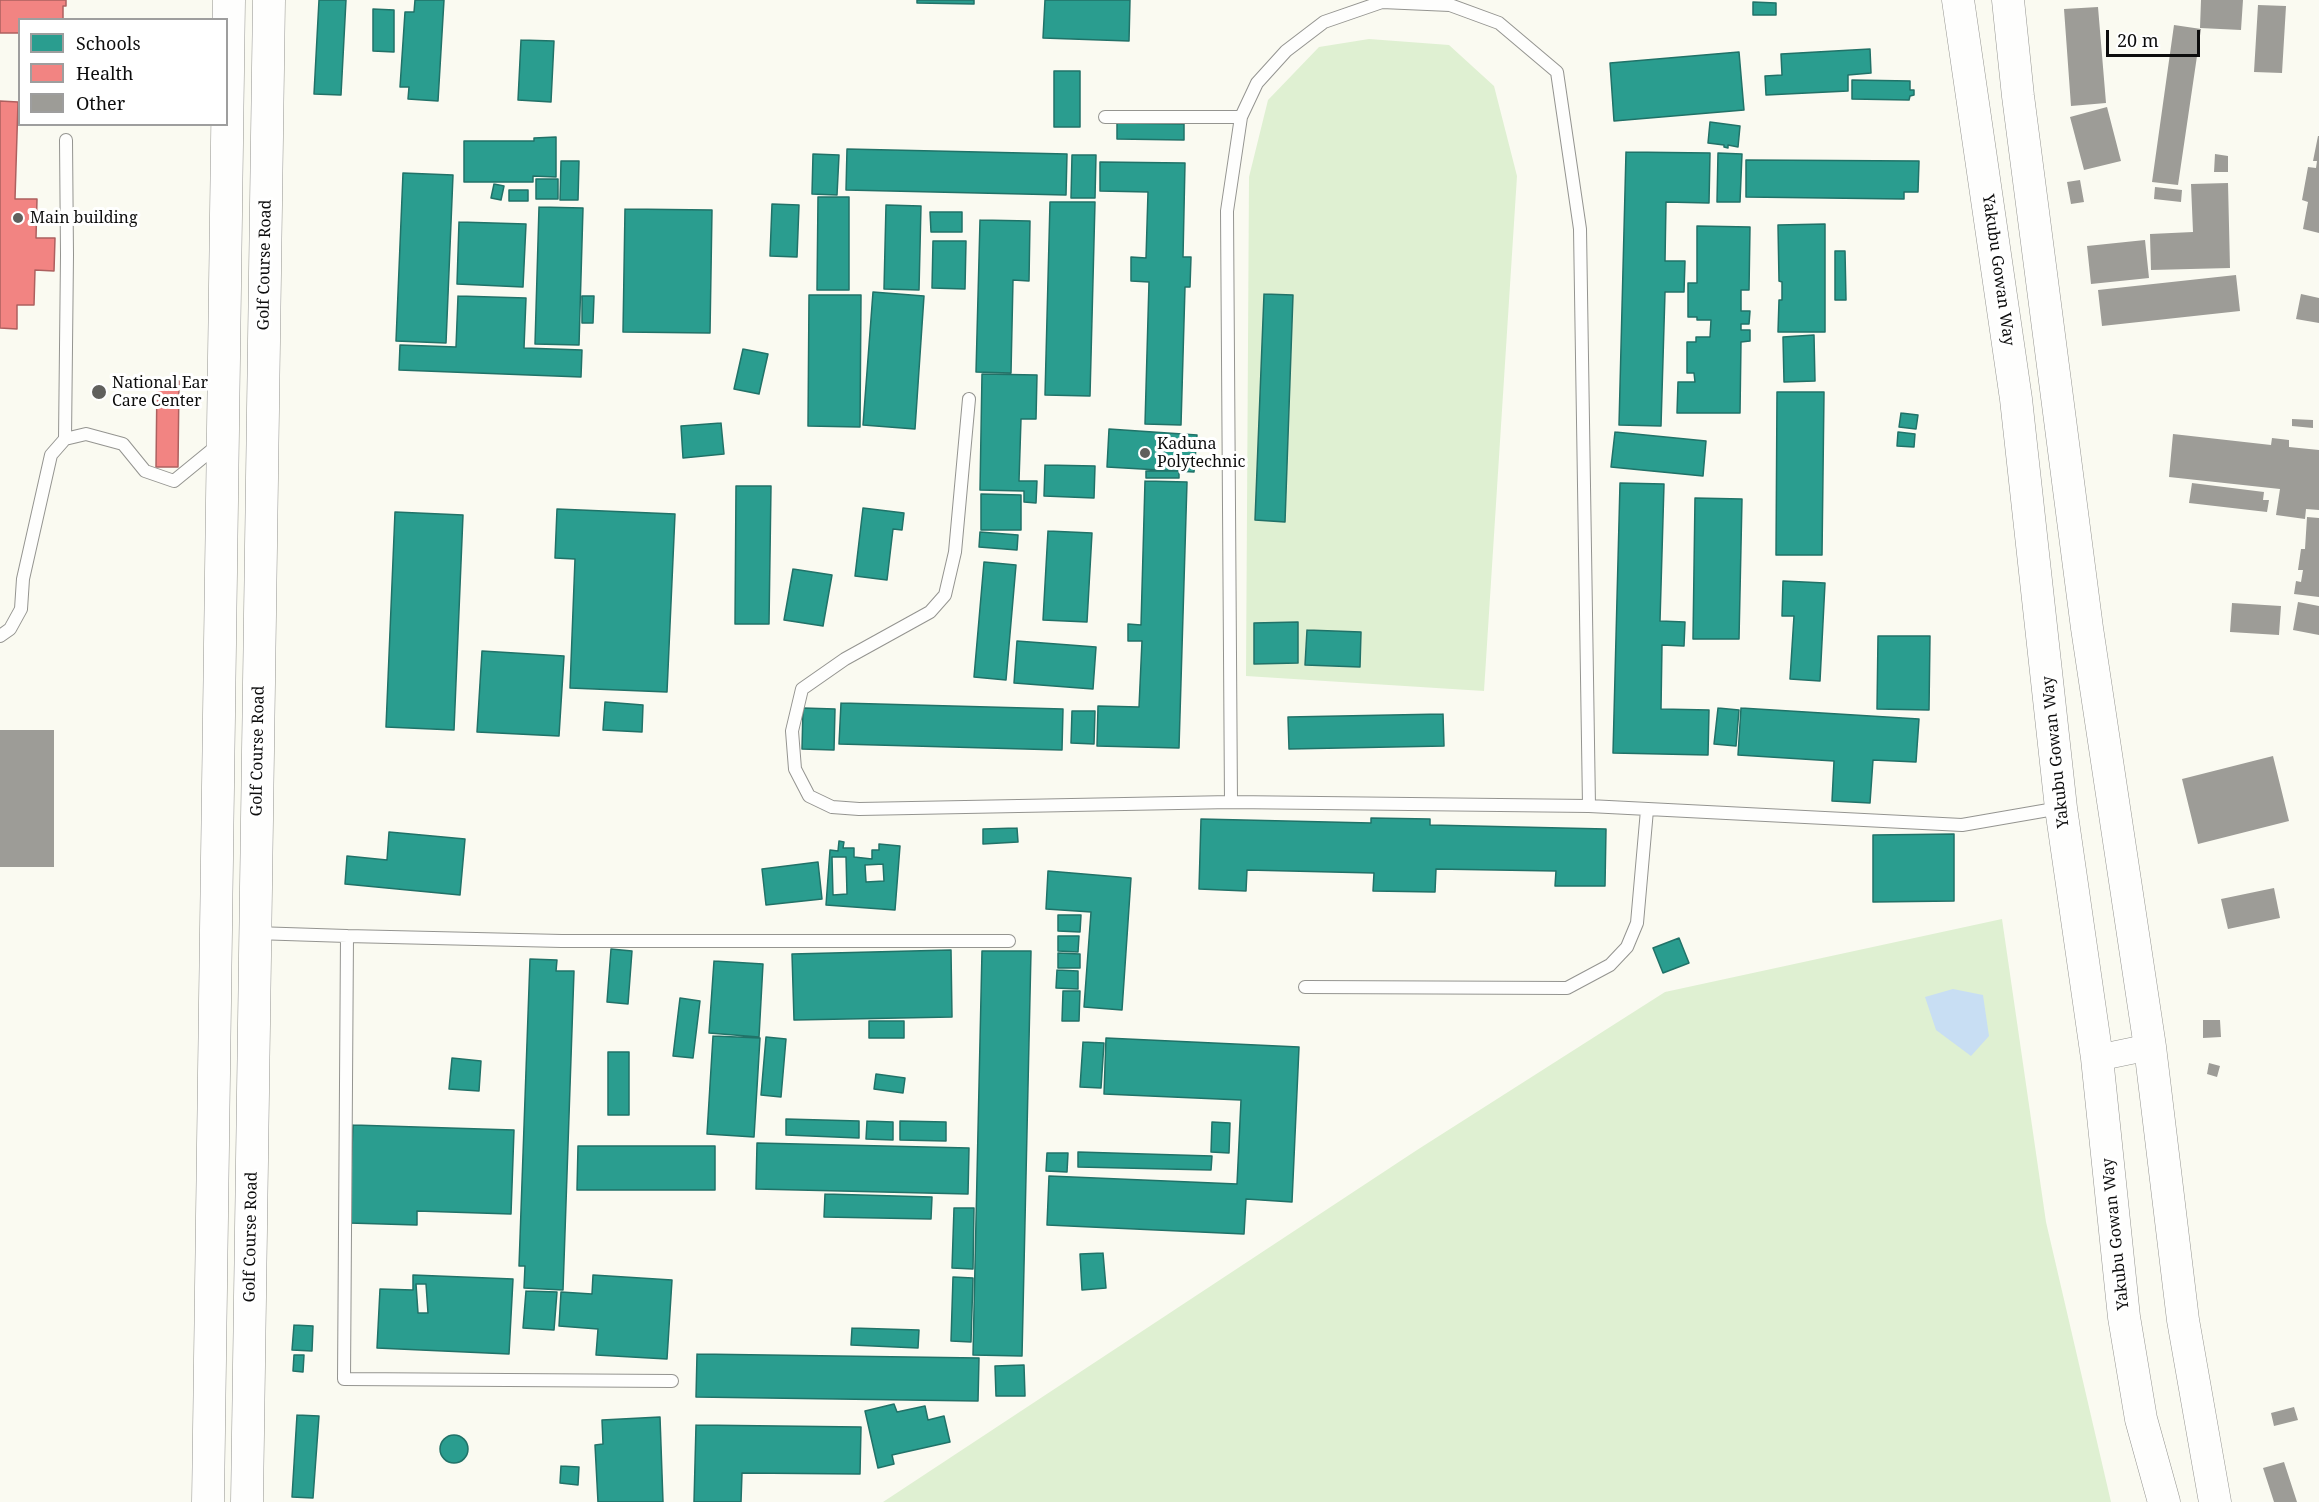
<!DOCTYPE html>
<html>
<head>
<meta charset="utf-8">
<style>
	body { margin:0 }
	#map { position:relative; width:2319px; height:1502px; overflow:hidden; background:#fafaf1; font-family:"Noto Serif",serif }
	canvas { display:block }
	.legend { position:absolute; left:18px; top:18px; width:210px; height:108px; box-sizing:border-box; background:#fff; border:2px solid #9e9e9e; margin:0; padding:8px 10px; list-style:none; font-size:18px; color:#0d0d0d }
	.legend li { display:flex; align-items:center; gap:12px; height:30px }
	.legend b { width:30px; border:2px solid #9e9e9e }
	.scale { position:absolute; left:2106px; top:30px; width:94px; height:27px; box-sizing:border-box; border:3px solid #0d0d0d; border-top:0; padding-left:8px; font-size:18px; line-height:21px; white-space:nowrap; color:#0d0d0d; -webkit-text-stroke:4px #fff; paint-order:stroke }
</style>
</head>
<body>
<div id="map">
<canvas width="2319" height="1502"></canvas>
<ul class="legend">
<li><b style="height:16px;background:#2a9d8f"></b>Schools</li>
<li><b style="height:16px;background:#f28482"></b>Health</li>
<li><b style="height:16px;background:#9d9c97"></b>Other</li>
</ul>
<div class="scale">20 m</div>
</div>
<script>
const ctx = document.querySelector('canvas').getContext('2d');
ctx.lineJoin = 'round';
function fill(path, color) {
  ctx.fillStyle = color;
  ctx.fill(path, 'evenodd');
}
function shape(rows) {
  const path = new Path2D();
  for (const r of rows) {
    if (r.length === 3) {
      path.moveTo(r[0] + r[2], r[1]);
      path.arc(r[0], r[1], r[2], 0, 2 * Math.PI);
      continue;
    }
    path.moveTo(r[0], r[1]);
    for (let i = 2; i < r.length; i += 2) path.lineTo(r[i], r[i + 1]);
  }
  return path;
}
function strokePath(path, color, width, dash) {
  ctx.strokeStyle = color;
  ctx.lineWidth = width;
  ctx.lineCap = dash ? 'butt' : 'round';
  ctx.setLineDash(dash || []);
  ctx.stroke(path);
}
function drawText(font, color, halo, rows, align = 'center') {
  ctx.font = font + ' "Noto Serif",serif';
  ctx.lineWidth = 6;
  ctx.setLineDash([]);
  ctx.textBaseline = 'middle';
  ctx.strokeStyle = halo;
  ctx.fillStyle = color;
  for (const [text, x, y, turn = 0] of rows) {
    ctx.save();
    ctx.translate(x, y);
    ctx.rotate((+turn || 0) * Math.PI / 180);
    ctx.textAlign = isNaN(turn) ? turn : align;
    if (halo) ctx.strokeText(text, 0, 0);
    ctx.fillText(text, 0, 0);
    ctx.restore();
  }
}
fill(shape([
	[1369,39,1449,45,1494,86,1517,176,1484,691,1246,676,1249,177,1268,100,1319,47],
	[2002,919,2046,1222,2111,1502,883,1502,1417,1150,1665,992]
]), '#dff0d2');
fill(shape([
	[1953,989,1983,995,1989,1036,1971,1056,1936,1030,1925,997]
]), '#c8def3');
const schools = shape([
	[319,0,346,0,341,95,314,94,319,0],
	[415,0,444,0,438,101,408,99,409,87,400,87,405,12,414,12,415,0],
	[917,0,974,0,974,4,917,3,917,0],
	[1045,0,1130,0,1129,41,1043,38,1045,0],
	[1753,2,1776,3,1776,15,1753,15,1753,2],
	[373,9,394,10,394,52,373,51,373,9],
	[521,40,554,41,551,102,518,100,521,40],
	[1870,49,1871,73,1848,75,1848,91,1766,95,1765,76,1782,75,1781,54,1870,49],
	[1739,52,1744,110,1614,121,1610,63,1739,52],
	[1054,71,1080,71,1080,127,1054,127,1054,71],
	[1852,80,1910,81,1910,90,1914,90,1914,95,1910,96,1909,100,1852,99,1852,80],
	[1710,122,1740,126,1738,147,1728,145,1728,148,1724,147,1724,145,1708,143,1710,122],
	[1117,123,1184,124,1184,140,1117,139,1117,123],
	[556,137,556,177,533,176,533,182,464,182,464,141,534,141,534,138,556,137],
	[847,149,1067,154,1066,195,846,190,847,149],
	[1626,152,1710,153,1709,203,1666,202,1665,261,1685,261,1684,292,1665,292,1661,426,1619,425,1626,152],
	[1718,153,1742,154,1740,202,1717,202,1718,153],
	[813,154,839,155,837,195,812,194,813,154],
	[1072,155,1096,155,1095,198,1071,198,1072,155],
	[1746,160,1919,161,1918,192,1904,192,1904,199,1746,197,1746,160],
	[561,161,579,161,578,200,560,200,561,161],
	[1100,162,1185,163,1183,257,1191,257,1190,287,1185,287,1181,425,1145,424,1149,282,1131,281,1131,257,1146,258,1148,192,1100,191,1100,162],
	[403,173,453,175,446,343,396,341,403,173],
	[536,179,558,179,558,199,536,199,536,179],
	[494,184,504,186,501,200,491,198,494,184],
	[509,190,528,190,528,201,509,201,509,190],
	[818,197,849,197,849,290,817,290,818,197],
	[1050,202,1095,202,1090,396,1045,395,1050,202],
	[772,204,799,205,797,257,770,256,772,204],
	[886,205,921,206,919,290,884,289,886,205],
	[539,207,583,208,579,345,535,344,539,207],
	[625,209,712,210,710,333,623,332,625,209],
	[930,212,962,212,962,232,931,232,930,212],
	[980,220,1030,221,1029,281,1013,280,1011,373,976,372,980,220],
	[459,222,526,224,523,287,457,284,459,222],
	[1825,224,1825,332,1778,332,1779,300,1782,300,1782,282,1779,281,1778,225,1825,224],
	[1697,226,1750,227,1749,290,1741,290,1741,311,1750,311,1749,324,1741,324,1741,330,1750,330,1750,341,1741,342,1740,413,1677,413,1678,382,1695,382,1694,373,1687,373,1687,342,1696,342,1696,337,1710,337,1711,320,1697,320,1697,317,1688,317,1688,283,1697,283,1697,226],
	[933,241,966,241,965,289,932,288,933,241],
	[1835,251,1845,251,1846,300,1835,300,1835,251],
	[873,292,924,296,915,429,863,425,873,292],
	[1264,294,1293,295,1285,522,1255,520,1264,294],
	[809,295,861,295,860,427,808,426,809,295],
	[458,296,526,298,524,348,582,350,581,377,399,370,400,345,456,347,458,296],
	[582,296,594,296,593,323,582,323,582,296],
	[1814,335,1815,381,1784,382,1783,337,1814,335],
	[743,349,768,354,759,394,734,389,743,349],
	[982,374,1037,375,1036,419,1021,419,1019,481,1037,481,1036,503,1024,502,1024,491,980,490,982,374],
	[1777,392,1824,392,1822,555,1776,555,1777,392],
	[1901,413,1918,415,1916,429,1899,427,1901,413],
	[721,423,724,454,683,458,681,426,721,423],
	[1109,429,1197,435,1194,472,1107,467,1109,429],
	[1615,432,1706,441,1703,476,1611,467,1615,432],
	[1898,432,1915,434,1914,447,1897,446,1898,432],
	[1045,465,1095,466,1094,498,1044,496,1045,465],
	[1146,471,1179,471,1179,478,1146,478,1146,471],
	[1145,481,1187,482,1179,748,1097,746,1098,706,1139,707,1142,641,1128,641,1128,624,1141,625,1145,481],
	[1620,483,1664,484,1660,621,1685,622,1684,646,1662,645,1661,709,1709,710,1708,755,1613,753,1620,483],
	[736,486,771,486,769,624,735,624,736,486],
	[981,494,1021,495,1021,530,981,530,981,494],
	[1695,498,1742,499,1739,639,1693,639,1695,498],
	[863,508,904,513,902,530,893,529,887,580,855,576,863,508],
	[557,509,675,514,667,692,570,688,575,559,555,558,557,509],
	[395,512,463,515,454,730,386,727,395,512],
	[1048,531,1092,533,1087,622,1043,620,1048,531],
	[980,532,1018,535,1017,550,979,547,980,532],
	[984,562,1016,565,1006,680,974,677,984,562],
	[793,569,832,575,823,626,784,620,793,569],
	[1783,581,1825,583,1820,681,1790,679,1794,616,1782,616,1783,581],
	[1298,622,1298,663,1254,664,1254,623,1298,622],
	[1307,630,1361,632,1360,667,1305,665,1307,630],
	[1878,636,1930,636,1929,710,1877,709,1878,636],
	[1017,641,1096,647,1093,689,1014,683,1017,641],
	[482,651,564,656,559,736,477,732,482,651],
	[605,702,643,705,642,732,603,730,605,702],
	[841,703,1063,709,1062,750,839,744,841,703],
	[803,708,835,709,834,750,802,749,803,708],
	[1718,708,1739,710,1736,746,1714,744,1718,708],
	[1741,708,1919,719,1916,762,1873,760,1870,803,1832,801,1834,761,1738,755,1741,708],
	[1072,711,1095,711,1094,744,1071,743,1072,711],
	[1443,714,1444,746,1289,749,1288,717,1443,714],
	[1371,818,1430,819,1430,825,1606,829,1605,886,1555,886,1556,871,1436,869,1435,892,1373,891,1374,873,1247,870,1246,891,1199,889,1201,819,1371,823,1371,818],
	[1017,828,1018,842,983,844,983,829,1017,828],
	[389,832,465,839,460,895,345,884,347,856,387,860,389,832],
	[1954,834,1954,901,1873,902,1873,835,1954,834],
	[839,841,844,842,843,848,854,848,854,857,872,859,872,850,879,850,879,844,900,846,895,910,826,905,830,850,838,851,839,841],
	[832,857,846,857,847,894,833,895,832,857],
	[883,864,884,881,866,882,865,865,883,864],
	[818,862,822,899,766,905,762,869,818,862],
	[1048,871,1131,878,1122,1010,1084,1007,1091,912,1046,909,1048,871],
	[1058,915,1081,915,1080,932,1058,931,1058,915],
	[1058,936,1079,936,1078,952,1058,951,1058,936],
	[1679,938,1689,963,1663,973,1653,948,1679,938],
	[611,949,632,951,628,1004,607,1002,611,949],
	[951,950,952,1017,794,1020,792,954,951,950],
	[982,951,1031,951,1022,1356,973,1355,982,951],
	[1058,953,1080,954,1080,968,1058,968,1058,953],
	[530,959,557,960,556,971,574,971,563,1290,524,1288,525,1266,519,1266,530,959],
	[714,961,763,964,759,1037,709,1033,714,961],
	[1057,970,1078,971,1078,989,1056,988,1057,970],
	[1063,991,1080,991,1079,1021,1062,1021,1063,991],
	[680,998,700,1001,693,1058,673,1056,680,998],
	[869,1021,904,1021,904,1038,869,1038,869,1021],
	[713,1036,760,1038,754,1137,707,1134,713,1036],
	[766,1037,786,1039,781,1097,761,1095,766,1037],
	[1106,1038,1299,1047,1292,1202,1246,1199,1244,1234,1047,1225,1049,1176,1237,1184,1241,1100,1104,1094,1106,1038],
	[1083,1042,1104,1043,1101,1088,1080,1087,1083,1042],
	[608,1052,629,1052,629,1115,608,1115,608,1052],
	[452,1058,481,1061,479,1091,449,1089,452,1058],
	[876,1074,905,1078,903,1093,874,1089,876,1074],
	[786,1119,859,1121,859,1138,786,1135,786,1119],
	[867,1121,893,1122,893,1140,866,1139,867,1121],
	[900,1121,946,1122,946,1141,900,1140,900,1121],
	[1212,1122,1230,1123,1229,1153,1211,1152,1212,1122],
	[353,1125,514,1130,511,1214,417,1211,417,1225,349,1223,353,1125],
	[757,1143,969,1148,968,1194,756,1189,757,1143],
	[578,1146,715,1146,715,1190,577,1190,578,1146],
	[1078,1152,1212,1156,1211,1170,1078,1167,1078,1152],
	[1047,1153,1068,1153,1067,1172,1046,1171,1047,1153],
	[825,1194,932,1197,931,1219,824,1217,825,1194],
	[954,1208,974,1208,973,1269,952,1268,954,1208],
	[1103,1253,1106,1288,1082,1290,1080,1254,1103,1253],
	[413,1275,513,1279,509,1354,377,1348,380,1289,413,1290,413,1275],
	[416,1284,426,1284,428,1313,418,1313,416,1284],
	[593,1275,672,1280,667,1359,596,1355,598,1329,559,1326,561,1292,592,1294,593,1275],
	[953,1277,973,1278,971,1342,951,1341,953,1277],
	[526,1291,557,1292,554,1330,523,1328,526,1291],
	[294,1325,313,1326,312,1351,292,1350,294,1325],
	[852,1328,919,1330,918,1348,851,1345,852,1328],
	[697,1354,979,1358,978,1401,696,1397,697,1354],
	[294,1355,304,1355,303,1372,293,1371,294,1355],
	[1024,1365,1025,1396,996,1396,995,1366,1024,1365],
	[894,1404,897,1412,925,1406,928,1420,944,1416,950,1442,892,1455,894,1464,878,1468,865,1411,894,1404],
	[297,1415,319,1416,313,1498,292,1497,297,1415],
	[660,1417,663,1502,598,1502,595,1445,603,1444,602,1420,660,1417],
	[696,1425,861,1427,860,1474,742,1473,741,1502,694,1502,696,1425],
	[454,1449,14],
	[561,1466,579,1467,578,1485,560,1483,561,1466]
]);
fill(schools, '#2a9d8f');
strokePath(schools, '#217268', 1.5);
const health = shape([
	[0,0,66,0,66,6,63,6,63,20,20,20,20,33,0,33,0,0],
	[0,101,18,102,15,199,37,199,36,238,55,238,54,271,35,270,34,305,17,305,17,329,0,328,0,101],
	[157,381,179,381,178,467,156,467,157,381]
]);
fill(health, '#f28482');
strokePath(health, '#ad605f', 1.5);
fill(shape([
	[2201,0,2243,0,2241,30,2200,28],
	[2258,5,2286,6,2282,73,2254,72],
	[2098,7,2106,103,2071,106,2064,9],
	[2174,25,2201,29,2178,185,2152,182],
	[2107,107,2121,161,2084,170,2070,117],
	[2318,136,2319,136,2319,233,2303,229,2308,202,2302,200,2308,167,2316,168,2317,161,2313,161],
	[2215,154,2228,156,2228,172,2214,172],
	[2080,180,2084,202,2071,204,2067,182],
	[2228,183,2230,268,2151,270,2150,234,2193,232,2191,184],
	[2155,187,2182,190,2181,202,2154,199],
	[2145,240,2149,278,2091,284,2087,246],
	[2236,275,2240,311,2102,326,2098,290],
	[2301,294,2319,298,2319,323,2296,319],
	[2292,419,2313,420,2313,428,2292,426],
	[2173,434,2271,445,2272,438,2289,440,2289,447,2319,450,2319,510,2306,509,2305,519,2276,515,2280,489,2169,477],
	[2192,483,2264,492,2263,500,2269,500,2267,512,2189,503],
	[2307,517,2319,518,2319,597,2294,594,2296,581,2301,582,2303,570,2298,570,2301,549,2305,549],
	[2298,602,2319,606,2319,635,2293,630],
	[2232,603,2281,606,2279,635,2230,632],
	[0,730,54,730,54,867,0,867],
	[2273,756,2289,821,2198,844,2182,779],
	[2274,888,2280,918,2228,929,2221,899],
	[2203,1020,2220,1020,2221,1037,2203,1038],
	[2209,1063,2220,1066,2217,1077,2207,1074],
	[2294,1407,2298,1420,2274,1426,2271,1413],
	[2284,1462,2297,1502,2274,1502,2263,1468]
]), '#9d9c97');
const service = shape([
	[1380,0,1382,2,1450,5,1499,23,1557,72,1580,229,1589,806],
	[1105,117,1241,117],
	[969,399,955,552,945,595,930,612,845,659,802,689,792,731,795,769,809,796,832,807,859,809,1231,802,1589,806,1962,825,2060,808],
	[65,439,67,255,66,140],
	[0,636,10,629,21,609,23,579,51,455,65,439,86,434,123,444,145,471,174,481,218,445],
	[1231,802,1227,211,1241,117,1257,83,1286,51,1324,22,1382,2],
	[255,933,347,936],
	[1305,987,1567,988,1610,965,1627,947,1637,923,1647,810],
	[672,1381,344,1379,347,936,562,941,1009,941]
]);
const minor = shape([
	[2097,1058,2150,1047]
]);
const tertiary = shape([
	[1958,0,2016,399,2061,808,2097,1058,2124,1317,2141,1419,2164,1502],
	[2008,0,2018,96,2087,628,2150,1047,2183,1320,2215,1502],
	[208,1502,229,0],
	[247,1502,269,0]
]);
strokePath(service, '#949490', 14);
strokePath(minor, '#949490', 27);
strokePath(tertiary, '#949490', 33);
strokePath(service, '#fefefd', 12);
strokePath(minor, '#fefefd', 26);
strokePath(tertiary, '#fefefd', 32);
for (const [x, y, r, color] of [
	[18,218,6,"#60605d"],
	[99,392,8,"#60605d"],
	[1145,453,6,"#60605d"]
]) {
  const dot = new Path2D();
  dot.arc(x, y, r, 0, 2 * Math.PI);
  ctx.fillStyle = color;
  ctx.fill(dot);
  strokePath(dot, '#fff', 2);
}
drawText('16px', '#0d0d0d', '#fff', [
	["Main building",30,218],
	["National Ear",112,383],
	["Care Center",112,401],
	["Kaduna",1157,444],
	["Polytechnic",1157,462]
], 'left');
drawText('16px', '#0d0d0d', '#fff', [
	["Golf Course Road",265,265,-89],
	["Yakubu Gowan Way",1998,270,82],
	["Golf Course Road",258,751,-89],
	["Yakubu Gowan Way",2056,752,-96],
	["Yakubu Gowan Way",2116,1234,-96],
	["Golf Course Road",251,1237,-89]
]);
</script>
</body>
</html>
